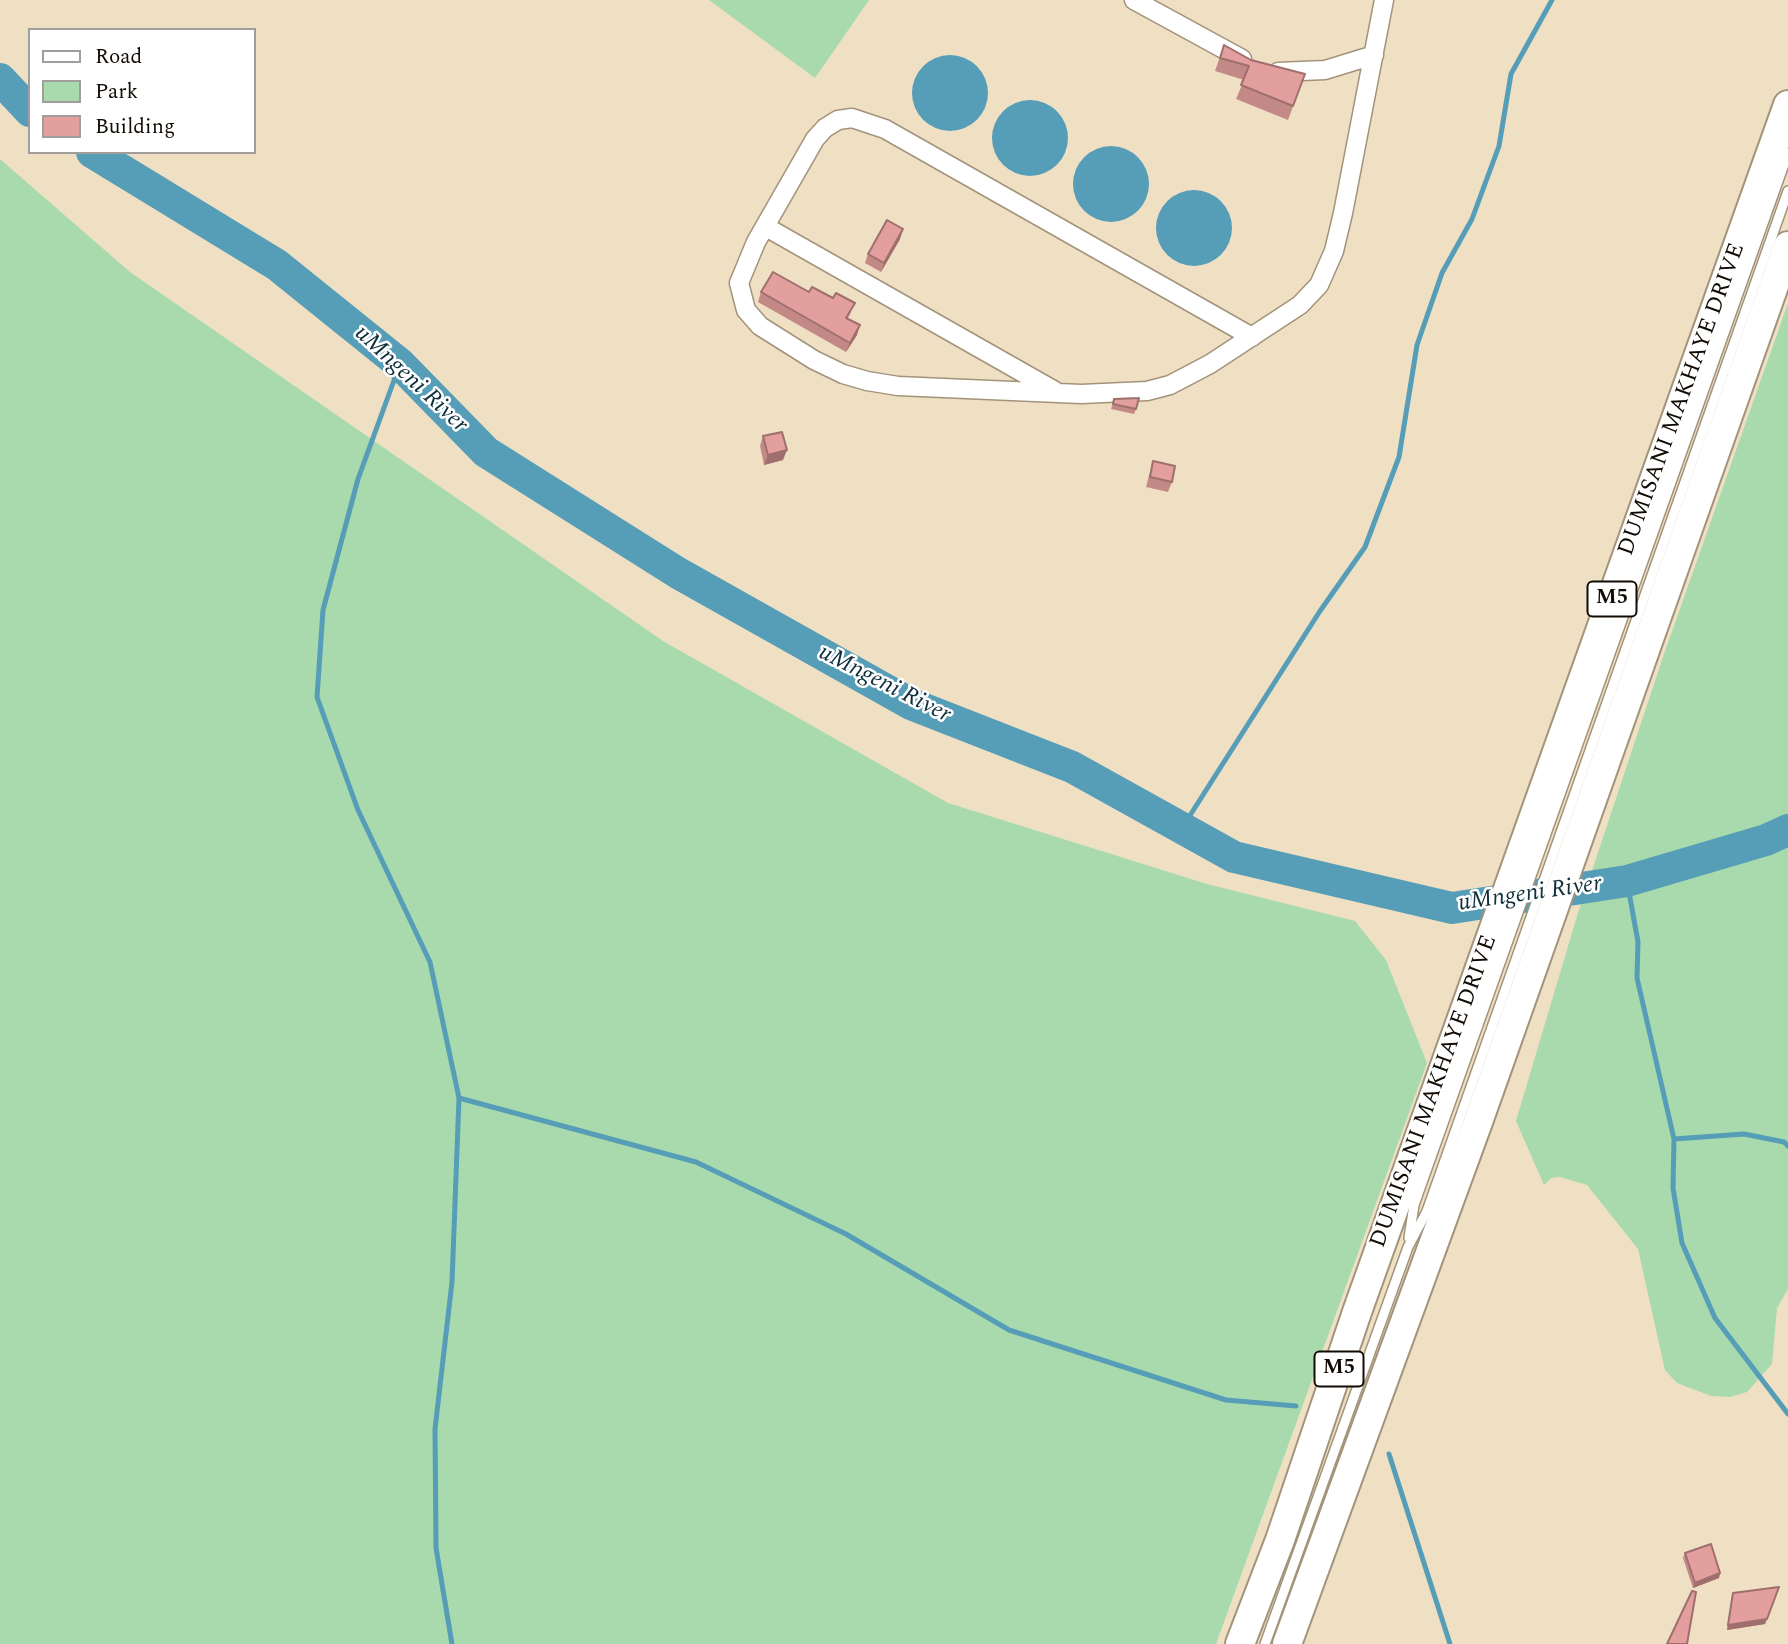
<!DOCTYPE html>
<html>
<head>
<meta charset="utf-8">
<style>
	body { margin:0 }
	#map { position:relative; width:1788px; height:1644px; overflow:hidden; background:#efe0c4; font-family:Spectral,serif }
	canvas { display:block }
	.legend { position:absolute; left:28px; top:28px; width:228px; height:126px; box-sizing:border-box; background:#fff; border:2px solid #a09d9b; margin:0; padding:9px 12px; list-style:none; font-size:21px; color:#110b04 }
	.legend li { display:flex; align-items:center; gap:14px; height:35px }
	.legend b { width:35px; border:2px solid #a09d9b }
</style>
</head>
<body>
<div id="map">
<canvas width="1788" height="1644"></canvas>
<ul class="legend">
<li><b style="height:9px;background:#fff"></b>Road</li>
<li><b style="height:19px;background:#a8daad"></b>Park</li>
<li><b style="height:19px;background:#e39f9d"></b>Building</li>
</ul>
</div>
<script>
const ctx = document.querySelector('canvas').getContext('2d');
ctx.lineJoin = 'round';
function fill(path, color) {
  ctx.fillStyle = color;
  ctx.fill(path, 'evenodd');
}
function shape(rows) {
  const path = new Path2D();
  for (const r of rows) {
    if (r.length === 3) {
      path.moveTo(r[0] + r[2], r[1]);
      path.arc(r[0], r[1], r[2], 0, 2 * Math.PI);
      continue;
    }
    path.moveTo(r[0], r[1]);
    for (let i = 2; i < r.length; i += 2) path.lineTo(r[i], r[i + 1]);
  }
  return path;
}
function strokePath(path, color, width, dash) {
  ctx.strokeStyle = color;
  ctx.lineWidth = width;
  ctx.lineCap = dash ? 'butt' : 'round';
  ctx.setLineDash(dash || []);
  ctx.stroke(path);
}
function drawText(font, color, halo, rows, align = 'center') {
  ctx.font = font + ' Spectral,serif';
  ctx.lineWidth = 5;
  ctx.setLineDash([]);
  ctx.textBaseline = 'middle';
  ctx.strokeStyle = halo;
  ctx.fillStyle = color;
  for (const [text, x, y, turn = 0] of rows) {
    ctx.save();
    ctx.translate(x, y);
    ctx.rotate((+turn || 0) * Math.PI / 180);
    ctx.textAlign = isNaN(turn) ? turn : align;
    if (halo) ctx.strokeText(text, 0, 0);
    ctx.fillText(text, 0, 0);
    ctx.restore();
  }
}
fill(shape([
	[709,0,869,0,815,78],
	[0,159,130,272,663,641,948,803,1207,884,1355,921,1386,960,1427,1063,1216,1644,0,1644],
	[1788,303,1788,1289,1777,1308,1772,1364,1747,1392,1730,1397,1711,1396,1677,1383,1665,1370,1638,1249,1587,1185,1560,1177,1551,1178,1544,1185,1516,1121,1577,916,1664,654]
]), '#a8daad');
fill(shape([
	[950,93,38],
	[1030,138,38],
	[1111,184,38],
	[1194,228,38]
]), '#569db8');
strokePath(shape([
	[400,364,358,479,323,610,317,697,358,810,430,962,459,1098,452,1282,435,1429,436,1548,452,1644],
	[1182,828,1320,611,1365,547,1399,457,1417,345,1442,273,1472,219,1499,146,1511,74,1552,0],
	[1627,881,1638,942,1637,978,1674,1139,1673,1188,1682,1243,1715,1318,1788,1414],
	[459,1098,696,1162,846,1234,1009,1330,1226,1400,1296,1406],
	[1674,1139,1744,1134,1784,1142,1788,1146],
	[1389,1454,1450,1644]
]), '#569db8', 5);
strokePath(shape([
	[0,79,30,111],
	[92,152,277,265,400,364,486,452,678,573,911,704,1072,767,1234,857,1452,908,1627,881,1766,840,1788,830]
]), '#569db8', 32);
const service = shape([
	[1409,1238,1414,1205,1788,153],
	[1265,1644,1408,1247,1427,1211,1788,191]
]);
const minor = shape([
	[1134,0,1242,59],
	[1278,72,1325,70,1374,55],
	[766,227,1055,391],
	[1252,337,885,129,852,118,838,120,825,128,815,139,756,242,739,283,746,310,760,326,814,360,843,374,867,381,898,386,1081,394,1147,391,1170,385,1210,364,1300,305,1319,285,1334,251,1343,213,1384,0]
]);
const primary = shape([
	[1240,1644,1280,1540,1357,1312,1788,105],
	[1287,1644,1478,1122,1788,246]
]);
strokePath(service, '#a2937a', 12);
strokePath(minor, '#a2937a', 21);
strokePath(primary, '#a2937a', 32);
strokePath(service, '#fff', 9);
strokePath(minor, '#fff', 18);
strokePath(primary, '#fff', 28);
fill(shape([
	[1224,45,1251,60,1305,74,1288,120,1236,99,1244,80,1215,71],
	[903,229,900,239,881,272,865,263,868,254],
	[761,292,809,292,851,312,848,318,857,335,846,352,758,302],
	[1114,399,1136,409,1134,414,1111,409],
	[763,436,783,460,764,465,760,446],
	[1153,461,1172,482,1168,492,1146,487],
	[1685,1553,1720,1573,1719,1578,1693,1588,1683,1558],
	[1779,1587,1765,1624,1727,1630,1733,1593]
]), '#c38987');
fill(shape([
	[903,229,900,239,881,272,884,263],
	[860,325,857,335,846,352,850,343],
	[787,450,783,460,764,465,768,455],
	[1720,1573,1719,1578,1693,1588,1695,1583],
	[1767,1619,1765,1624,1727,1630,1728,1625]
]), '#9f6f6e');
const building = shape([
	[1224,45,1251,60,1305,74,1293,106,1241,85,1249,66,1220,58,1224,45],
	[887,220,903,229,884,263,868,254,887,220],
	[773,272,809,292,812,287,833,298,836,293,855,303,846,318,860,325,850,343,761,292,773,272],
	[1139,398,1136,409,1113,404,1114,399,1139,398],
	[782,432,787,450,768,455,763,436,782,432],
	[1153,461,1175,466,1172,482,1150,477,1153,461],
	[1711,1544,1720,1573,1695,1583,1685,1553,1711,1544],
	[1779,1587,1767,1619,1728,1625,1733,1593,1779,1587],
	[1692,1591,1696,1592,1687,1644,1667,1644,1692,1591]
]);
fill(building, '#e39f9d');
strokePath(building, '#9f6f6e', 2);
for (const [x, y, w] of [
	[1612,599,49],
	[1339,1369,49]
]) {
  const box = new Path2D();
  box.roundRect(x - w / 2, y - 17.5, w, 35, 5);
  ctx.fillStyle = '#fff';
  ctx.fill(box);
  strokePath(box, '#110b04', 2);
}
drawText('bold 21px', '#110b04', null, [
	["M5",1612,599],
	["M5",1339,1369]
]);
drawText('23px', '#110b04', '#fff', [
	["DUMISANI MAKHAYE DRIVE",1683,400,-70],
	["DUMISANI MAKHAYE DRIVE",1435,1092,-70]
]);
drawText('italic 24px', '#0e303c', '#fff', [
	["uMngeni River",410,380,43],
	["uMngeni River",884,685,27],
	["uMngeni River",1530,895,-8]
]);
</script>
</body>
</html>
